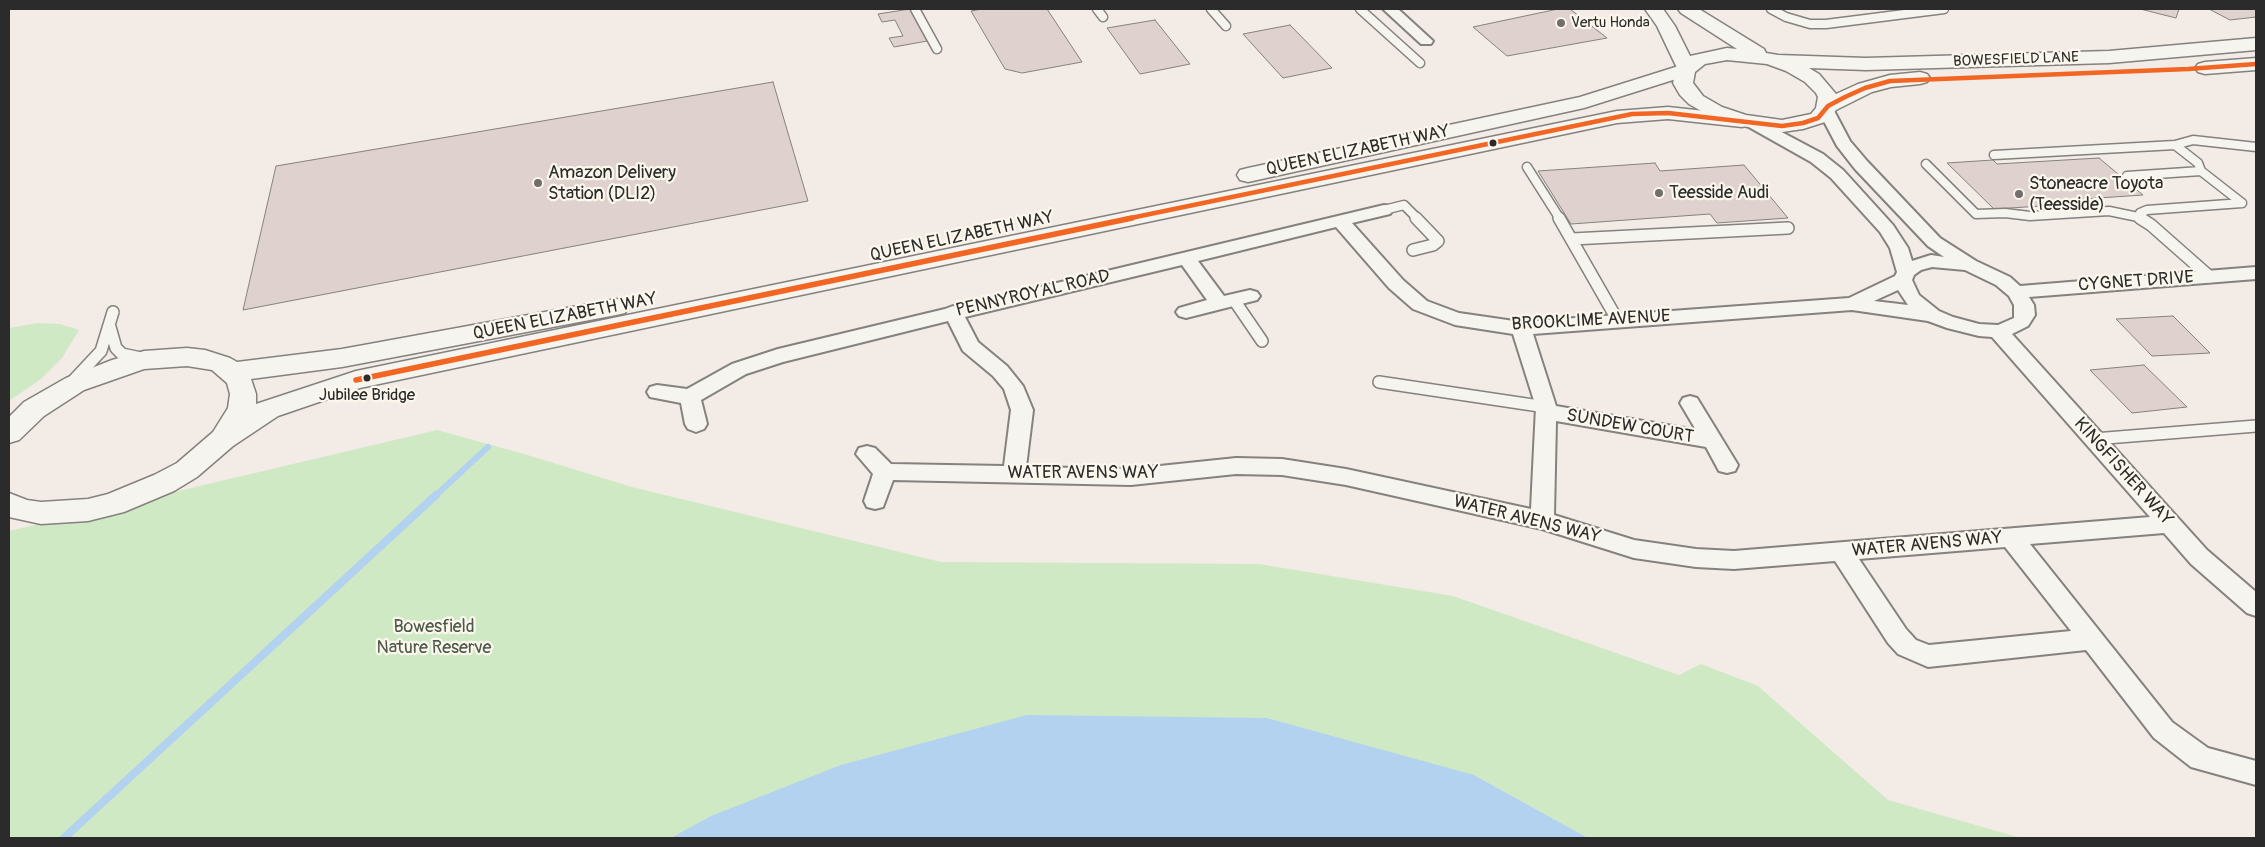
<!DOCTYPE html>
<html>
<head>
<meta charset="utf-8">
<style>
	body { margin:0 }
	#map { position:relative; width:2265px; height:847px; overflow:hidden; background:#f3ebe6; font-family:Pangolin,sans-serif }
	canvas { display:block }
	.frame { position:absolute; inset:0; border:10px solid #2b2b2b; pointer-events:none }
</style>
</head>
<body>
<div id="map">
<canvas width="2265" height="847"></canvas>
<div class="frame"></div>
</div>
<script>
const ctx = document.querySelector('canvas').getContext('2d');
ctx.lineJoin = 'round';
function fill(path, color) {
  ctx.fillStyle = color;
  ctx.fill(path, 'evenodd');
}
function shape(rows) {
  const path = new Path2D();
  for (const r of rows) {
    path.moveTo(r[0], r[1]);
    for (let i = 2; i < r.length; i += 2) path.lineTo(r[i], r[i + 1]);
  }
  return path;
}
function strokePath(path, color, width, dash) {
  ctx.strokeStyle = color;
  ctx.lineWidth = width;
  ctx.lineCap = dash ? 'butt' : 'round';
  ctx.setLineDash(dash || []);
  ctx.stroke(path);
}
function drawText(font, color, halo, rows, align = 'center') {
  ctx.font = font + ' Pangolin,sans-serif';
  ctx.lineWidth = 4.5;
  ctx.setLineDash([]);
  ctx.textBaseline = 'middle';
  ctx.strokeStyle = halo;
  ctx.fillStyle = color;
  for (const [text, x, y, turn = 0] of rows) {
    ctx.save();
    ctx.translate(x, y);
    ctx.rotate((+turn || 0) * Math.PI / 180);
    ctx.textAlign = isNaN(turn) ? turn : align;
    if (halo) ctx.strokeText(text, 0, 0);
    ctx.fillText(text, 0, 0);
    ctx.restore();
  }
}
fill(shape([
	[38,323,60,324,79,330,62,358,41,379,9,401,9,328],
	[437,430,524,454,632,487,941,562,1259,564,1453,596,1679,675,1701,664,1758,686,1888,800,2021,838,1588,838,1474,775,708,838,9,838,9,531]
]), '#d0e9c5');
fill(shape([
	[1027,715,1267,718,1474,775,1588,838,671,838,711,816,841,765]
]), '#b3d2ef');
strokePath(shape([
	[434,497,488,447]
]), '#b3d2ef', 6);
strokePath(shape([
	[64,838,436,495]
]), '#b3d2ef', 8);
const building = shape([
	[910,9,927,41,894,47,889,38,903,36,895,20,882,22,878,14,910,9],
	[982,9,1047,9,1082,62,1022,73,1005,69,971,11,982,9],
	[1558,9,1570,9,1607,38,1507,56,1473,27,1558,9],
	[2140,9,2179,9,2176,18,2140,9],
	[2209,9,2256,9,2256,17,2230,20,2209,9],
	[1155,20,1190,64,1140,74,1107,28,1155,20],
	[1290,25,1332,68,1283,78,1243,34,1290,25],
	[773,82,808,201,243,310,276,166,773,82],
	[2099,158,2143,195,2038,202,2042,206,1994,209,1947,163,1993,160,1997,164,2099,158],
	[1655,163,1660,171,1744,165,1788,218,1717,223,1710,214,1571,224,1538,171,1655,163],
	[2173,316,2210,353,2152,356,2116,319,2173,316],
	[2144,365,2187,407,2132,413,2090,370,2144,365]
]);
fill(building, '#dfd1cd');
strokePath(building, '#85817f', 1);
const serviceFar1 = shape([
	[915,9,937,49],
	[1097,9,1103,17],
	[1211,9,1226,26],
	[1360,9,1420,63],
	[1771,9,1786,17,1810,24,1826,24,1944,9],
	[2175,145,2193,140,2256,147],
	[1994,155,2175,145,2198,163,2201,171,2242,203],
	[1926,164,1976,214,2005,213,2030,216,2109,211,2138,217],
	[1527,167,1560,219],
	[2127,176,2201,171],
	[1384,210,1404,205,1418,219],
	[2142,219,2138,217,2140,213,2147,210,2242,203]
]);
const service = shape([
	[1559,218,1618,321],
	[2140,218,2151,225,2210,277],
	[1572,239,1788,228],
	[1413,250,1433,245,1438,241,1416,218],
	[1234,300,1262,341],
	[110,327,116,348,122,354,141,358],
	[72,382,101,351,113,312],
	[1379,382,1546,407],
	[2094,439,2256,426]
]);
const minor = shape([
	[1383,9,1398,9,1433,41,1431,44,1421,44,1383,9],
	[1826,105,1832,107,1850,141,1867,161,1940,238,1976,261,2010,277,2020,286,2256,267,2256,279,2029,297,2034,305,2035,315,2028,326,2012,334,2207,550,2256,592,2256,616,2247,613,2191,564,2164,533,2030,544,2172,722,2208,748,2256,761,2256,785,2191,767,2154,738,2086,650,1928,667,1898,654,1888,643,1835,561,1734,569,1696,567,1634,558,1542,529,1346,485,1282,475,1236,474,1131,485,893,480,883,507,875,509,867,507,864,501,873,474,856,454,859,448,867,446,875,448,891,464,1004,466,1011,410,1004,389,993,376,963,351,948,321,783,362,746,374,701,400,707,424,704,429,696,432,688,429,685,424,681,403,650,397,647,392,650,387,657,385,687,389,732,364,778,349,945,309,953,306,956,307,1384,205,1390,206,1393,210,1390,214,1352,223,1403,280,1427,301,1459,313,1521,322,1849,298,1895,276,1897,272,1890,248,1880,232,1831,178,1811,162,1747,126,1745,123,1747,120,1759,120,1823,154,1843,170,1893,225,1908,248,1912,261,1931,255,1944,257,1928,246,1855,169,1837,146,1818,110,1820,107,1826,105],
	[1336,227,1389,288,1413,309,1455,325,1513,334,1536,407,1531,509,1346,469,1282,459,1236,458,1131,469,1026,467,1033,410,1023,386,1007,366,978,342,965,317,1182,265,1207,300,1179,308,1176,312,1179,316,1186,318,1257,300,1260,296,1257,292,1250,290,1224,296,1198,261,1336,227],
	[1932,267,1965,270,1996,285,2009,296,2014,305,2014,318,1998,325,1979,324,1953,317,1939,311,1919,295,1912,280,1914,275,1921,270,1932,267],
	[1898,290,1908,305,1874,301,1898,290],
	[1852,310,1928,321,1947,328,1979,336,1992,337,2150,517,1734,551,1696,549,1634,540,1554,515,1556,421,1706,447,1719,471,1727,473,1735,471,1738,465,1697,398,1690,396,1683,398,1680,403,1696,430,1556,406,1533,334,1852,310],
	[2005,547,2071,631,1929,645,1916,640,1906,629,1859,559,2005,547]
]);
const tertiary = shape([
	[1685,64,1692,66,1695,70,1692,74,1584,108,1248,182,1240,180,1237,175,1240,170,1248,168,1580,97,1685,64],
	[1668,107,1742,115,1749,117,1752,121,1749,125,1742,127,1668,119,1617,123,360,388,278,416,233,446,197,477,174,491,124,512,88,521,41,524,9,517,9,493,27,500,41,502,88,499,108,494,154,475,177,463,213,432,228,408,230,394,227,383,212,370,187,366,144,369,84,390,44,416,19,440,9,443,9,417,24,402,66,378,112,360,144,351,187,348,205,350,230,358,237,362,342,349,616,299,625,301,628,307,625,313,616,315,342,367,251,379,256,394,256,404,356,371,1617,111,1668,107]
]);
const primary = shape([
	[1645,9,1663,9,1675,26,1690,56,1727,48,1737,49,1681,13,1678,9,1699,9,1764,49,1766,53,1778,55,1866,58,2109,51,2256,38,2256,50,2109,63,1866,70,1809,68,1819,74,1836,94,1858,84,1890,75,1920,72,1927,74,1930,78,1927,82,1920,84,1891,87,1872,92,1836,110,1825,122,1803,129,1782,132,1735,125,1708,115,1689,104,1680,95,1673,83,1677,68,1657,26,1645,9],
	[1727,60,1767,64,1786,71,1805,82,1816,93,1818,97,1816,108,1811,114,1782,120,1746,115,1722,107,1703,96,1693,83,1695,72,1705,64,1727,60],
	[2256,58,2256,70,2205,74,2198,72,2195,68,2198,64,2205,62,2256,58]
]);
strokePath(serviceFar1, '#85817f', 11);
strokePath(service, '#85817f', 14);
strokePath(minor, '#85817f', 4);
strokePath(tertiary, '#85817f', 3);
strokePath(primary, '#85817f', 3);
strokePath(serviceFar1, '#f6f4ef', 8);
strokePath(service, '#f6f4ef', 11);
fill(minor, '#f6f4ef');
fill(tertiary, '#f6f4ef');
fill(primary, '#f6f4ef');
strokePath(shape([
	[1126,219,1632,114,1668,113,1782,126,1803,123,1818,118,1828,106,1845,97,1865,88,1890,81,2188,69,2256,64]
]), '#f26522', 4.5);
strokePath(shape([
	[356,380,1132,218]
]), '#f26522', 5.5);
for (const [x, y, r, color] of [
	[1561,23,5,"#716e6c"],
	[1493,143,4.5,"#2b2b2b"],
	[538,183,5,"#716e6c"],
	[1659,193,5,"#716e6c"],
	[2019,194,5,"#716e6c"],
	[367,378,4.5,"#2b2b2b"]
]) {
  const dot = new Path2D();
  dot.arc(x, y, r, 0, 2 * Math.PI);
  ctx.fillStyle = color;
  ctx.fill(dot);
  strokePath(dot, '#fbf7ec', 2);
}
drawText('15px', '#2b2b2b', '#fbf7ec', [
	["Vertu Honda",1571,23]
], 'left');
drawText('15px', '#2b2b2b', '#fbf7ec', [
	["BOWESFIELD LANE",2016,60,-2]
]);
drawText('17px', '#2b2b2b', '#fbf7ec', [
	["Jubilee Bridge",367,396]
]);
drawText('18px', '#2b2b2b', '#fbf7ec', [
	["QUEEN ELIZABETH WAY",1358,151,-12],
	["QUEEN ELIZABETH WAY",962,237,-12],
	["CYGNET DRIVE",2136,282,-4],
	["PENNYROYAL ROAD",1033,294,-13],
	["QUEEN ELIZABETH WAY",565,317,-11],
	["BROOKLIME AVENUE",1591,321,-3],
	["SUNDEW COURT",1630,427,10],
	["KINGFISHER WAY",2123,472,48],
	["WATER AVENS WAY",1083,473],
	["WATER AVENS WAY",1527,520,14],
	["WATER AVENS WAY",1927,545,-5]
]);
drawText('18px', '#2b2b2b', '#fbf7ec', [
	["Amazon Delivery",548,173],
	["Station (DLI2)",548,194],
	["Stoneacre Toyota",2029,184],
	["(Teesside)",2029,205],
	["Teesside Audi",1669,193]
], 'left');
drawText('18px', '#4d5a4b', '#fbf7ec', [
	["Bowesfield",434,627],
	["Nature Reserve",434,648]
]);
</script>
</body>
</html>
